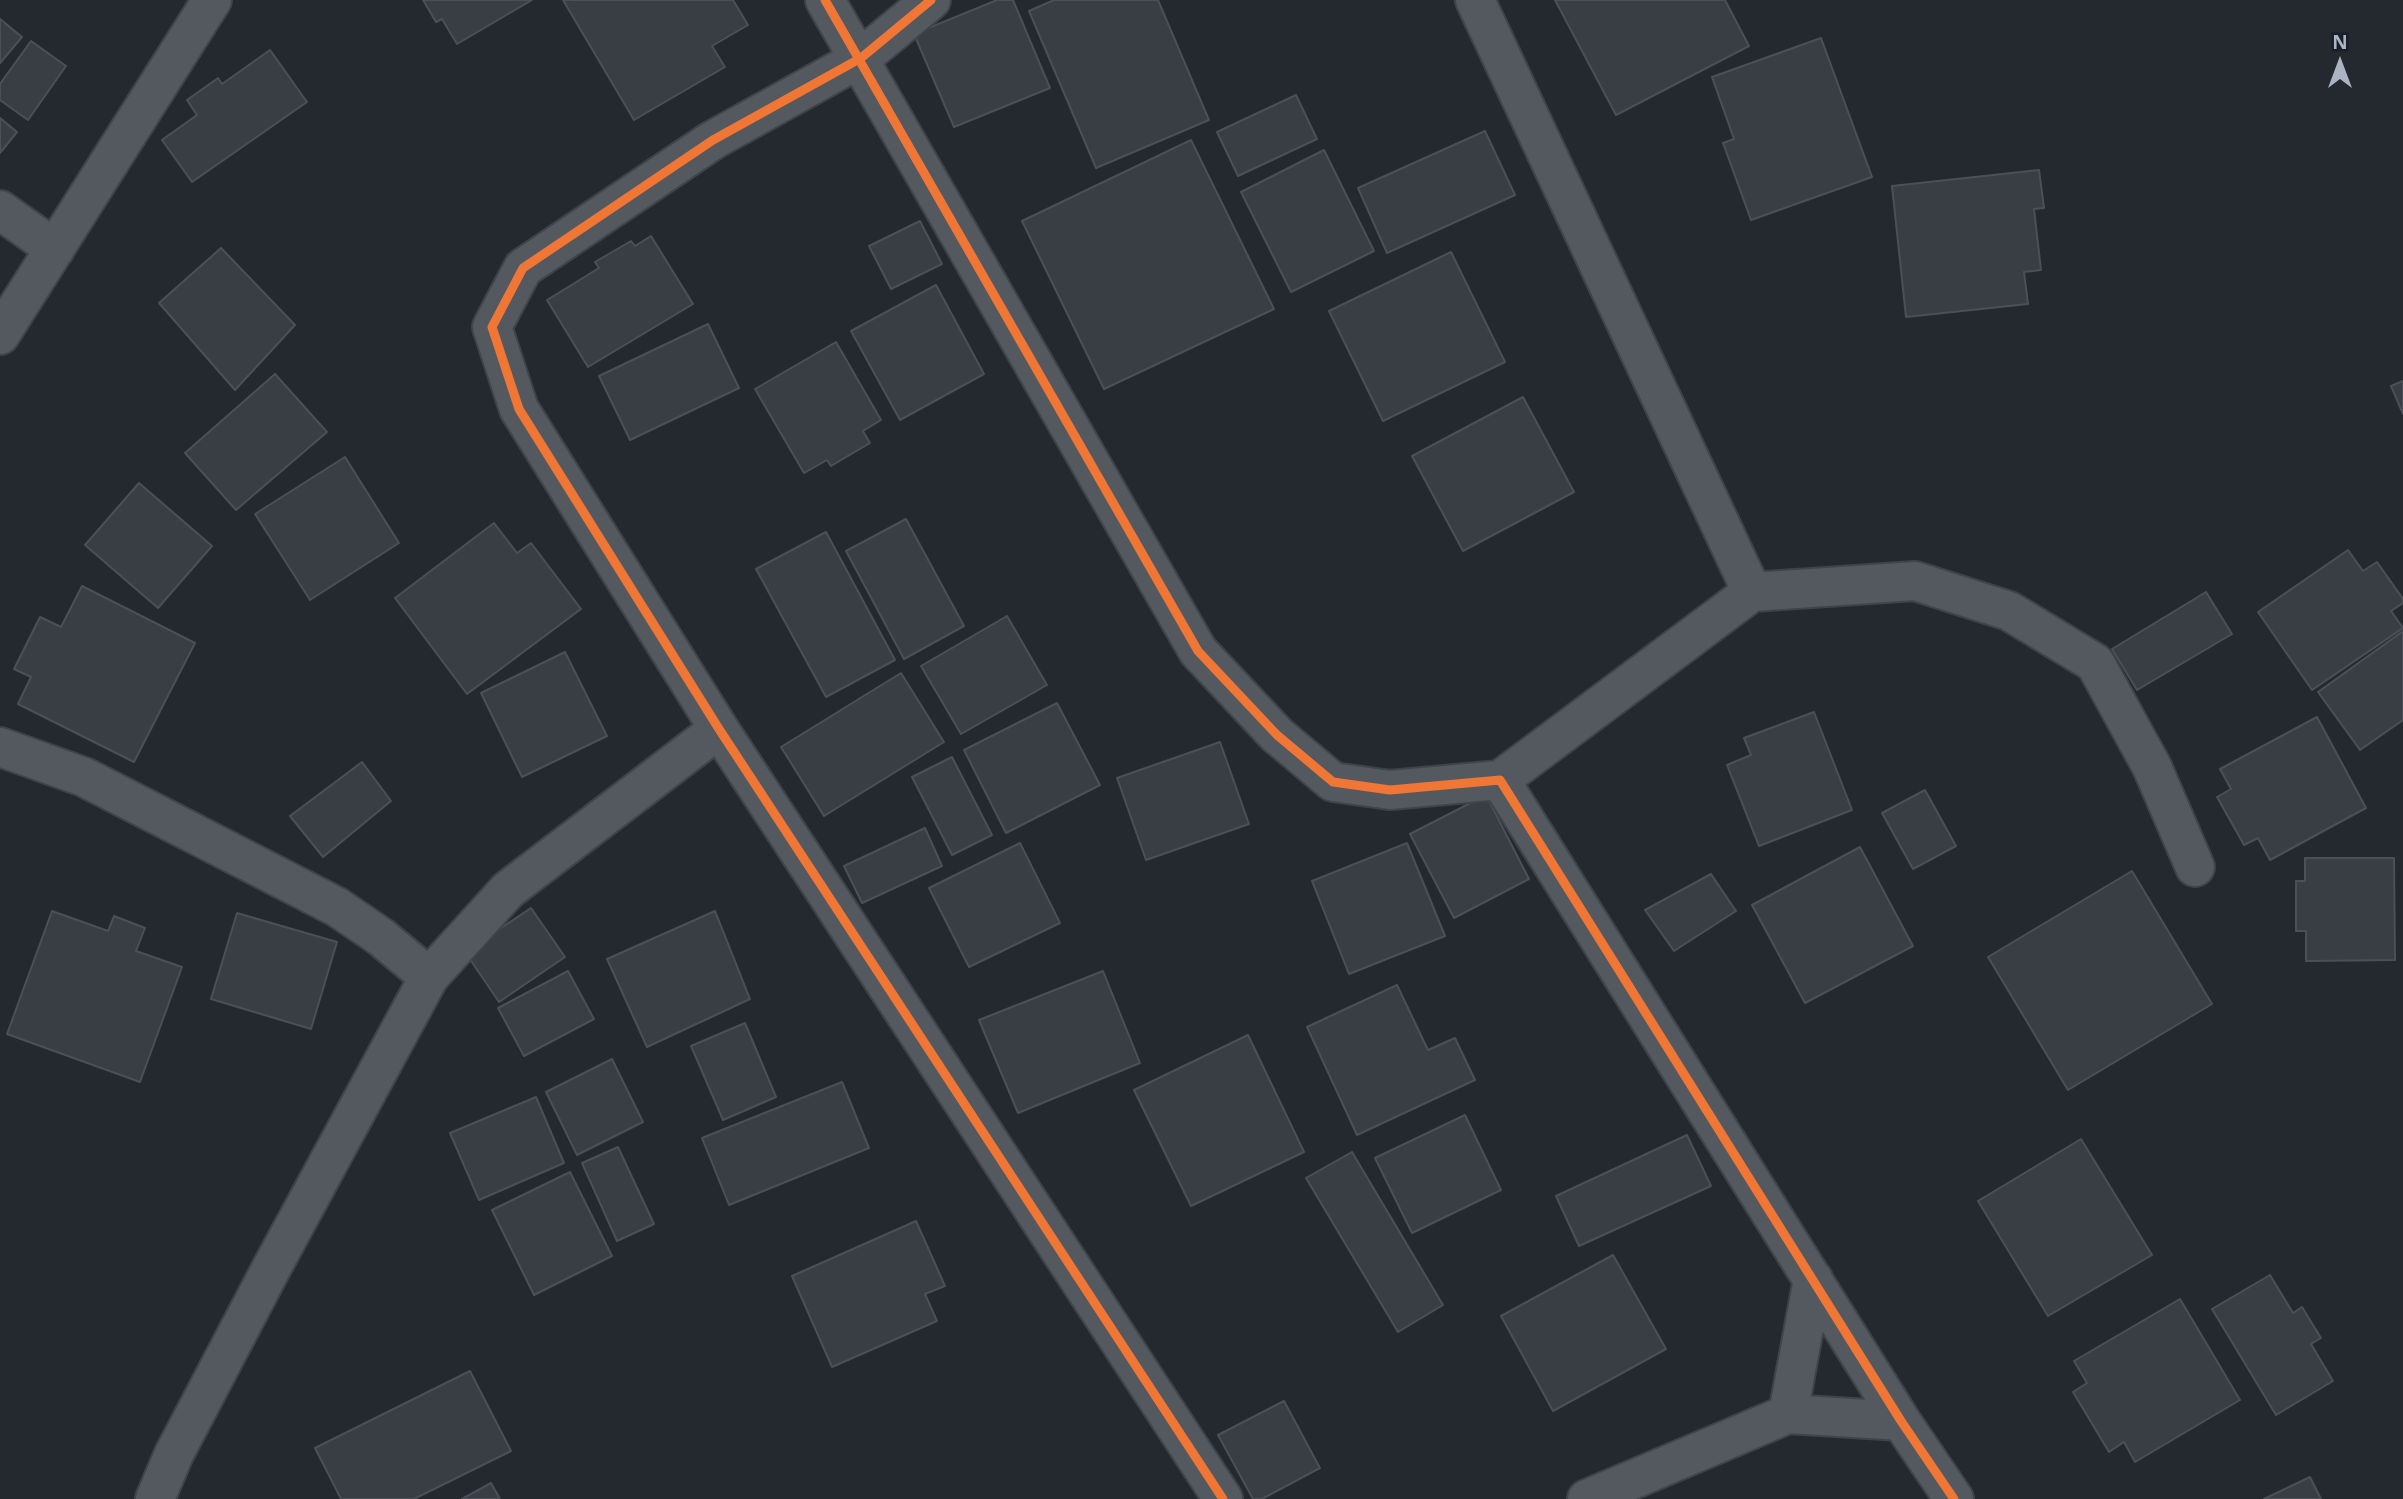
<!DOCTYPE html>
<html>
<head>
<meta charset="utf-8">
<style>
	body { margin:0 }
	#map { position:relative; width:2403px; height:1499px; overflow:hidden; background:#242930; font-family:"Noto Sans",sans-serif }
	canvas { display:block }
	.north { position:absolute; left:2305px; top:28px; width:70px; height:70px; -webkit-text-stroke:5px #181f2a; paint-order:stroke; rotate:0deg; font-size:19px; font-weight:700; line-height:28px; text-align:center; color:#acb4c3 }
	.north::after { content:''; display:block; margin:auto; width:24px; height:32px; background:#acb4c3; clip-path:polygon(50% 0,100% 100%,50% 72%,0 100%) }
</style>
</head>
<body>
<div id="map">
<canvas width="2403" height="1499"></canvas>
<div class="north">N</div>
</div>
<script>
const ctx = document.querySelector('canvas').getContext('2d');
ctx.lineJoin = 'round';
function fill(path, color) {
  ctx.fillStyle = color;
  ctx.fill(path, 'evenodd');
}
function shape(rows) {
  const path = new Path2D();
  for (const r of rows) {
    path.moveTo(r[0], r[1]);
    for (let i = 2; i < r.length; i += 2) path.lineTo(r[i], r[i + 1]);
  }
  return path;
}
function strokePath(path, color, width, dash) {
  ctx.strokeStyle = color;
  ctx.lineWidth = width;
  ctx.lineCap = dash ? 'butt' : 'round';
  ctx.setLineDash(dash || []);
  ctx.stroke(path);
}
const building = shape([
	[423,0,532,0,457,44,442,19,436,22,423,0],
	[563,0,733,0,748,25,712,46,725,67,634,120,563,0],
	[997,0,1013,0,1050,88,954,127,914,34,997,0],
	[1054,0,1158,0,1209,120,1096,168,1029,11,1054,0],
	[1555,0,1725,0,1749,46,1616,115,1555,0],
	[0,19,22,37,0,63,0,19],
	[1821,38,1872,177,1751,220,1723,143,1734,139,1712,77,1821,38],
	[31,41,66,66,28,120,0,100,0,84,31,41],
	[270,50,307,102,192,182,162,140,197,115,187,100,218,78,222,84,270,50],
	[1296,95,1317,139,1238,176,1217,132,1296,95],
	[0,118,17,132,0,153,0,118],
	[1485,131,1515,195,1387,253,1358,188,1485,131],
	[1191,140,1274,309,1104,389,1022,221,1191,140],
	[1324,150,1374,251,1291,292,1241,192,1324,150],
	[2039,170,2044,208,2034,209,2041,270,2024,272,2028,304,1906,317,1892,186,2039,170],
	[920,221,942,264,891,289,869,246,920,221],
	[651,236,693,304,588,367,547,300,599,268,595,262,631,241,635,246,651,236],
	[221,248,295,325,235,390,159,303,221,248],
	[1451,252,1505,362,1383,421,1329,311,1451,252],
	[936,285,984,374,900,420,851,331,936,285],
	[708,324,739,388,630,440,599,376,708,324],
	[836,342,881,420,863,431,870,443,831,466,827,460,804,473,755,389,836,342],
	[275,374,327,432,236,510,185,453,275,374],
	[2403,381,2403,414,2391,386,2403,381],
	[1523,397,1574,492,1463,551,1412,456,1523,397],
	[345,457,399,543,310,600,255,514,345,457],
	[139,483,212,546,158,608,85,545,139,483],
	[906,519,964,626,904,659,846,551,906,519],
	[494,523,517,553,531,543,581,609,467,694,395,598,494,523],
	[826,532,895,660,826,697,756,569,826,532],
	[2348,550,2363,571,2377,562,2403,599,2403,603,2391,611,2403,628,2312,690,2258,612,2348,550],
	[82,586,195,643,134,762,18,704,31,677,14,669,40,617,61,627,82,586],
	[2206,592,2232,634,2137,690,2112,649,2206,592],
	[1007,616,1047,685,961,734,921,666,1007,616],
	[2403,631,2403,720,2360,750,2318,692,2403,631],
	[565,652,607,736,522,777,481,693,565,652],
	[901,673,944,742,824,816,781,747,901,673],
	[1057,703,1100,785,1006,833,964,750,1057,703],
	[1814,712,1852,810,1759,846,1727,765,1751,755,1744,738,1814,712],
	[2317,717,2366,808,2270,860,2258,838,2244,845,2217,797,2231,789,2220,769,2317,717],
	[1220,742,1249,824,1146,860,1117,778,1220,742],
	[952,757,992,835,952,855,912,777,952,757],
	[362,762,391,801,323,857,290,816,362,762],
	[1925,790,1956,846,1913,869,1882,813,1925,790],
	[1486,795,1529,879,1454,918,1410,834,1486,795],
	[925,828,942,866,862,903,844,866,925,828],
	[1020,843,1060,923,969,967,929,888,1020,843],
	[1407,843,1445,936,1349,974,1312,881,1407,843],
	[1860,847,1913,946,1805,1003,1752,905,1860,847],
	[2305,858,2394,858,2395,960,2306,961,2306,931,2296,931,2296,881,2305,881,2305,858],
	[2132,871,2212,1004,2068,1090,1988,957,2132,871],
	[1711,874,1736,911,1674,951,1645,910,1711,874],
	[531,908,565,957,499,1002,465,952,531,908],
	[52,911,108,931,114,916,145,928,136,951,182,967,140,1082,7,1034,52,911],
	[715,911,750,999,647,1047,607,959,715,911],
	[237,913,337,942,311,1029,211,999,237,913],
	[568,971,594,1019,524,1056,498,1008,568,971],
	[1103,971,1140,1063,1018,1113,979,1020,1103,971],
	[1397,985,1428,1050,1455,1038,1475,1080,1357,1135,1307,1027,1397,985],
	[745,1023,776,1097,723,1120,691,1046,745,1023],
	[1248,1035,1304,1152,1191,1206,1134,1090,1248,1035],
	[612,1059,643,1122,577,1155,546,1092,612,1059],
	[842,1082,869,1148,729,1205,702,1138,842,1082],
	[536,1097,564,1163,479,1200,450,1133,536,1097],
	[1465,1115,1501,1190,1412,1233,1375,1158,1465,1115],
	[1687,1135,1711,1186,1579,1246,1556,1196,1687,1135],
	[2081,1139,2152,1255,2048,1316,1978,1201,2081,1139],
	[618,1147,654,1224,617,1241,582,1163,618,1147],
	[1352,1152,1443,1305,1398,1332,1306,1178,1352,1152],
	[570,1172,612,1256,534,1295,492,1210,570,1172],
	[916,1221,945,1286,925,1294,937,1321,832,1367,792,1276,916,1221],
	[1613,1255,1666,1349,1553,1411,1501,1316,1613,1255],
	[2270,1275,2293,1313,2302,1307,2321,1338,2311,1344,2333,1381,2276,1415,2212,1309,2270,1275],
	[2180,1299,2240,1400,2135,1462,2124,1442,2109,1452,2073,1392,2087,1383,2074,1361,2180,1299],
	[470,1371,511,1451,414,1499,341,1499,315,1448,470,1371],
	[1284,1401,1320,1468,1262,1499,1253,1499,1218,1435,1284,1401],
	[2310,1477,2321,1499,2264,1499,2310,1477],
	[491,1483,500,1499,462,1499,491,1483]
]);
fill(building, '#393e44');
strokePath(building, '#4b5058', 2);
const street = shape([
	[825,0,1198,651,1277,735,1333,782,1390,790,1500,780,1901,1421,1954,1499],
	[931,0,861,58,713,140,523,268,492,327,519,409,719,729,1223,1499],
	[1475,0,1752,592],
	[0,210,55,249],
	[0,335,212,0],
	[0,747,84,777,337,907,381,937,429,977],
	[1500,780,1752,592,1915,581,2009,611,2095,663,2152,767,2195,867],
	[1788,1414,1813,1279],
	[155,1499,174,1454,272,1267,429,977,508,890,719,729],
	[1587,1499,1788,1414,1901,1421]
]);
strokePath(street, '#404349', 42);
strokePath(street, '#54585f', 38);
strokePath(shape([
	[825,0,1198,651,1277,735,1333,782,1390,790,1500,780,1901,1421,1954,1499],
	[931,0,861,58,713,140,523,268,492,327,519,409,719,729,1223,1499]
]), '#f07635', 9);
</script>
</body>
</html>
